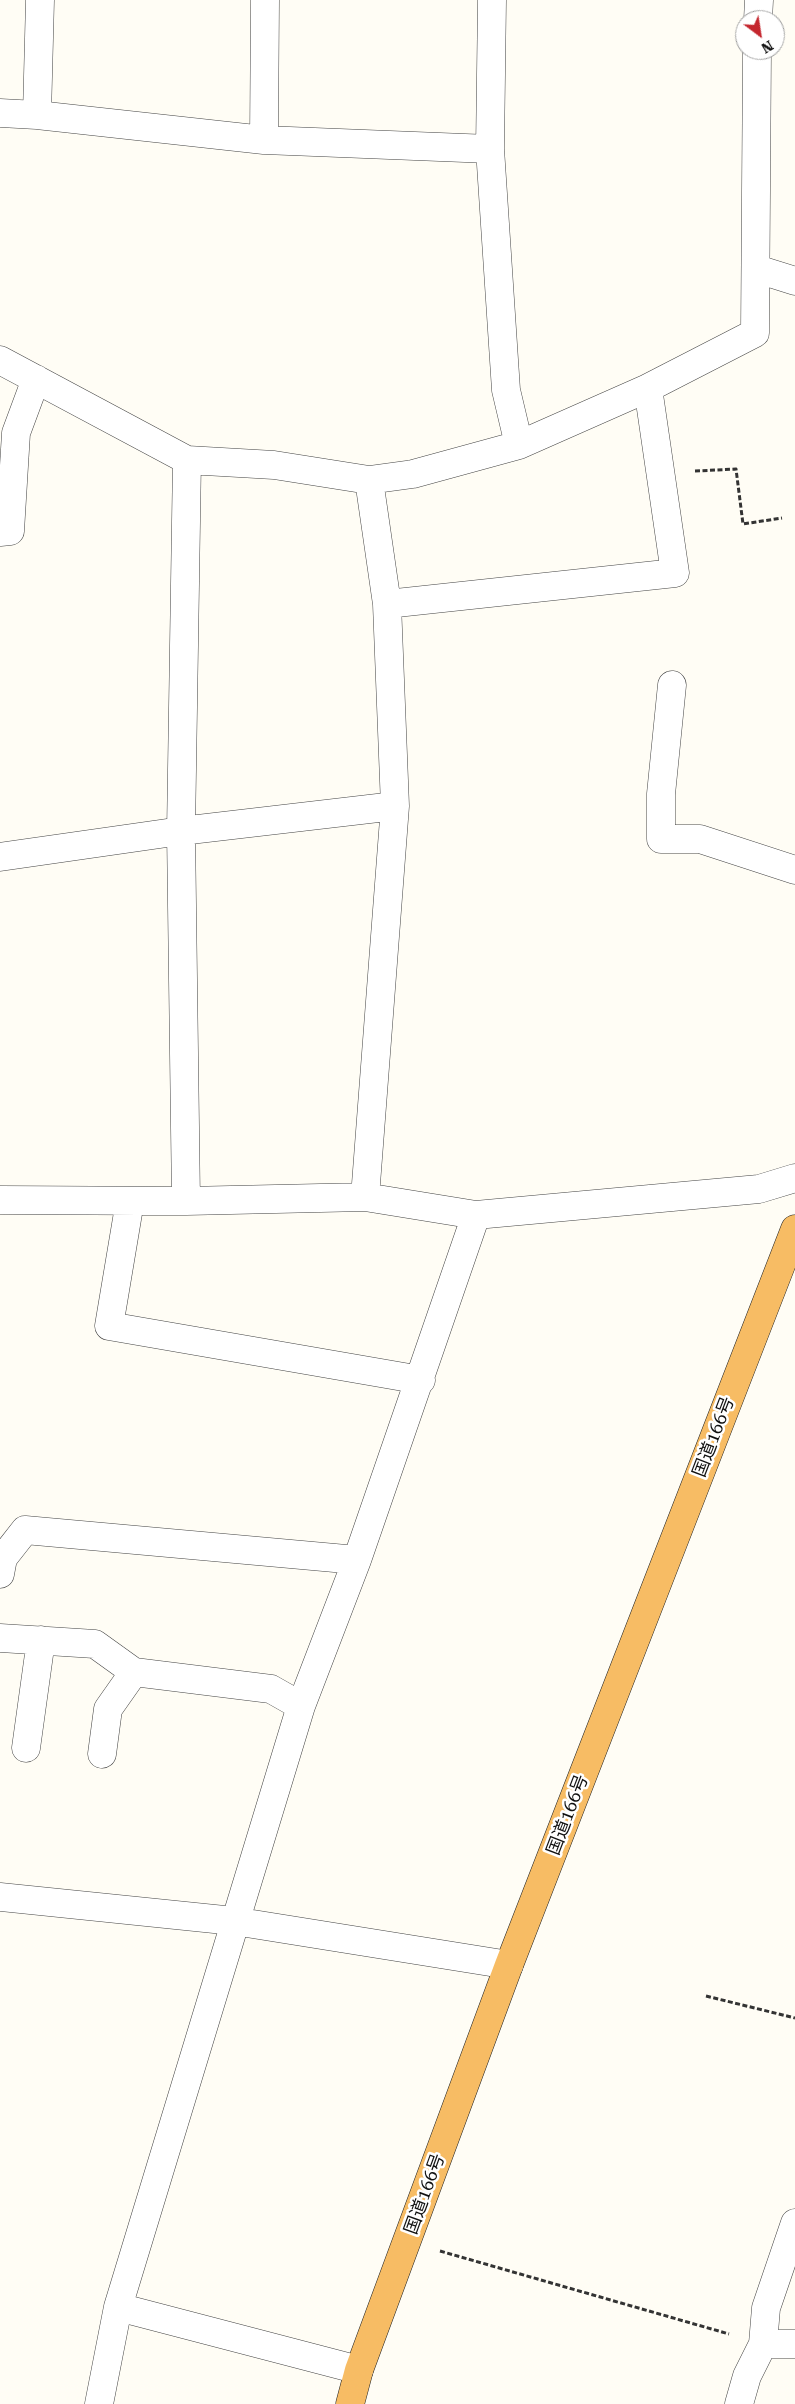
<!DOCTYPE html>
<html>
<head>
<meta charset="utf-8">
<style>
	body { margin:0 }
	#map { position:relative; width:795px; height:2404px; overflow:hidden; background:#fffdf5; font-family:"Roboto Serif",serif }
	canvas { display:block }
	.north { position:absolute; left:735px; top:10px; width:50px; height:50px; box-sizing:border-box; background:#fff; border:1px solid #a0a0a0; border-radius:50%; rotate:149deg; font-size:14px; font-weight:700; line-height:20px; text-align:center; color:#111 }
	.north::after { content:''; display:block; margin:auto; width:18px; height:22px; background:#c4262e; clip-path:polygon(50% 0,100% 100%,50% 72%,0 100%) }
</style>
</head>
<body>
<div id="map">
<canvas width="795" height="2404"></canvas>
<div class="north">N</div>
</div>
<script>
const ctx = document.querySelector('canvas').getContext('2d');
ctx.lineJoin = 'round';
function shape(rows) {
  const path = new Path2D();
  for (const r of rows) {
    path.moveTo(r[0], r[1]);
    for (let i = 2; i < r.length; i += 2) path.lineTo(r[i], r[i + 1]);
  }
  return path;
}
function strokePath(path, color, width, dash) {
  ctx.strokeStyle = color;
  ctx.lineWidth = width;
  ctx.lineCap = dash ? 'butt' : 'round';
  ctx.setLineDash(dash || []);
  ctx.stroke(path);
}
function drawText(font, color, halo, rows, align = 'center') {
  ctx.font = font + ' "Roboto Serif","Noto Sans JP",serif';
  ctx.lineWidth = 5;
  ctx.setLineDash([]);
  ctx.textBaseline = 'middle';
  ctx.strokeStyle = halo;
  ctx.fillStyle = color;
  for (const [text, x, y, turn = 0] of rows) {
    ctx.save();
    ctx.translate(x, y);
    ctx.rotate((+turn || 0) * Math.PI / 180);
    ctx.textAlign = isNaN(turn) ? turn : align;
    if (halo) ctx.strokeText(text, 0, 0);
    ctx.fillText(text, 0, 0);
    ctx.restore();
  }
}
const minor = shape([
	[492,0,490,149,506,390,519,445],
	[758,20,759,0],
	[0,113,37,115,264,140,490,149],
	[37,115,40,0],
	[264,140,265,0],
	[757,269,795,281],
	[0,360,187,460],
	[648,388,755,333,757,50],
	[0,532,10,531,16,433,36,379],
	[387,604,675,573,648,388,519,445,413,474,369,480,387,604,395,806],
	[672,685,661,794,661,839,700,839,795,870],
	[0,857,181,831,186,1201],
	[365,1197,395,806,181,831,187,460,274,465,369,480],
	[0,1200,186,1201,365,1197,476,1215,759,1189,795,1178],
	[130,1201,109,1326,421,1380],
	[0,1574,3,1558,25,1530,357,1560],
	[0,1638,95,1644,134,1672,271,1689,301,1706],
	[26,1748,41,1640],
	[102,1754,108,1709,134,1672],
	[0,1897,234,1921,509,1965],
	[118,2307,359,2370],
	[763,2344,795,2344],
	[99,2404,118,2307,301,1706,357,1560,476,1215],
	[739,2404,747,2376,763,2344,766,2308,795,2223]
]);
const trunk = shape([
	[350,2404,359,2370,509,1965,795,1229]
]);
strokePath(minor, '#444', 29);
strokePath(trunk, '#222', 29);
strokePath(shape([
	[695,471,736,469,743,524,782,518],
	[706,1996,795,2018],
	[440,2251,729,2334]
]), '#333', 3, [5, 2.5]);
strokePath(minor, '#fff', 28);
strokePath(trunk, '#f7bc64', 28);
drawText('18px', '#111', '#fff', [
	["国道166号",714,1437,-69],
	["国道166号",568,1815,-69],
	["国道166号",425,2194,-70]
]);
</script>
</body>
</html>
